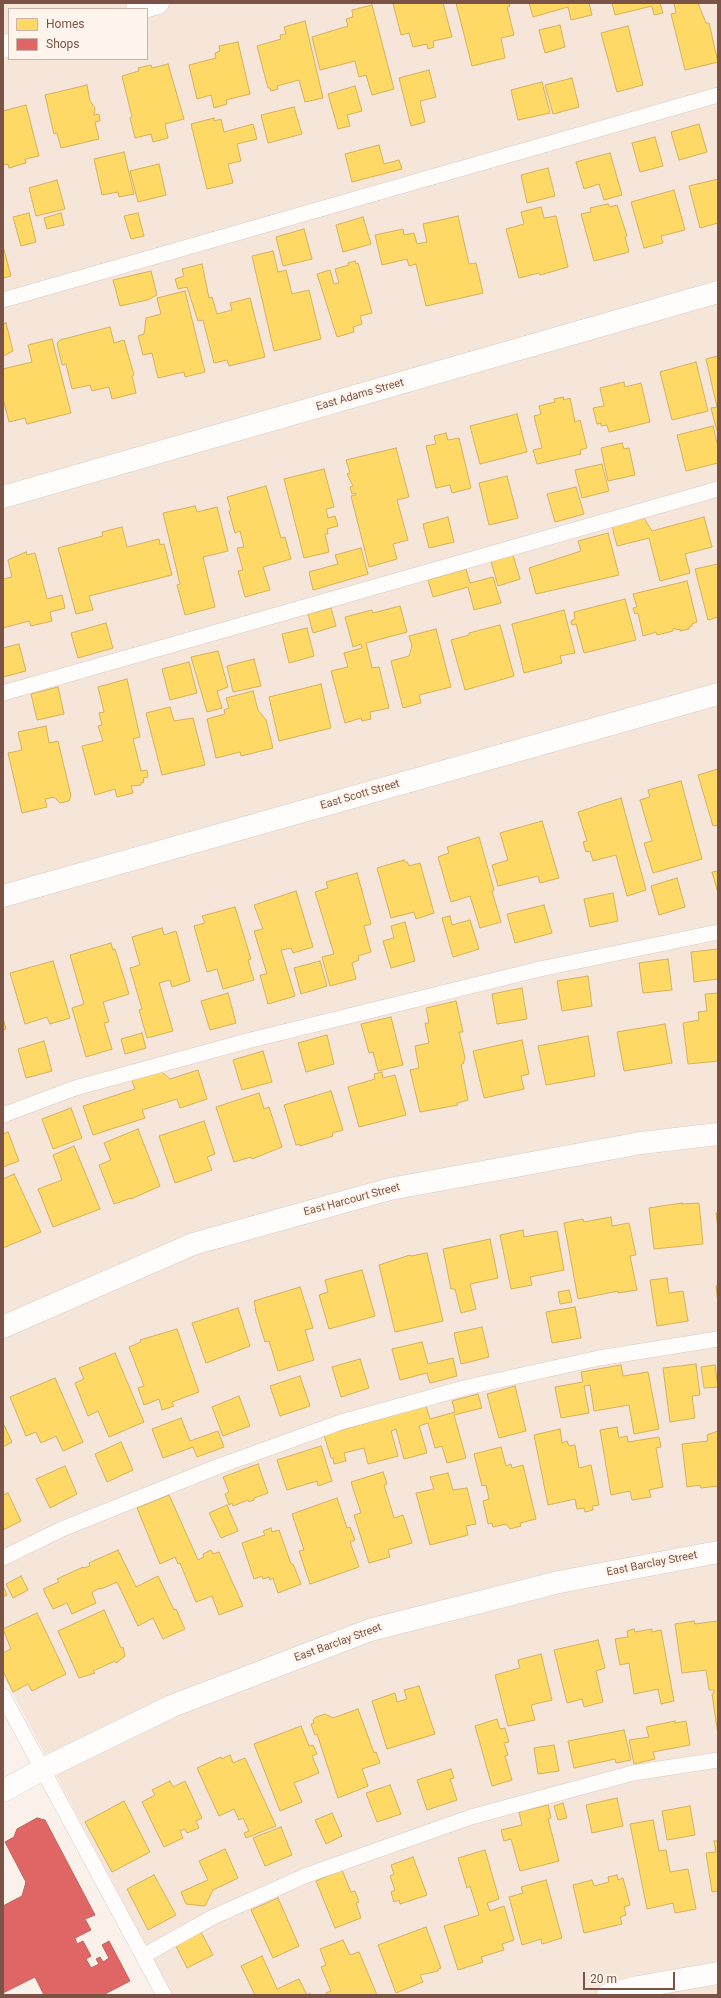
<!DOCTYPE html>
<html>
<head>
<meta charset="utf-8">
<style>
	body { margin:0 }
	#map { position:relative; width:721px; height:1998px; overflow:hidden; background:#f9f1ea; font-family:Roboto,sans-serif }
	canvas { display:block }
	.frame { position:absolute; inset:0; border:4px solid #7a5346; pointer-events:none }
	.legend { position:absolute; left:8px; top:8px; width:140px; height:52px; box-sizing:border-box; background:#fff5ec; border:1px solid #cab4aa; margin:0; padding:5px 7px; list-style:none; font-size:12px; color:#7a5346 }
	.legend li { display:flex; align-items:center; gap:8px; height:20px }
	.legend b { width:20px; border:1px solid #cab4aa }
	.scale { position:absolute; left:583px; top:1972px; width:92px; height:18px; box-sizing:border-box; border:2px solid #7a5346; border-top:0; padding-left:5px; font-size:12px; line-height:14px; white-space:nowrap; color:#7a5346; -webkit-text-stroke:3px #fff5ec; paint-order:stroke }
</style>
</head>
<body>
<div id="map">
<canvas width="721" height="1998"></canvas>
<div class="frame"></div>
<ul class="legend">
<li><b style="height:11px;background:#ffd966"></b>Homes</li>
<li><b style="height:11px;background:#e06666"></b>Shops</li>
</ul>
<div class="scale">20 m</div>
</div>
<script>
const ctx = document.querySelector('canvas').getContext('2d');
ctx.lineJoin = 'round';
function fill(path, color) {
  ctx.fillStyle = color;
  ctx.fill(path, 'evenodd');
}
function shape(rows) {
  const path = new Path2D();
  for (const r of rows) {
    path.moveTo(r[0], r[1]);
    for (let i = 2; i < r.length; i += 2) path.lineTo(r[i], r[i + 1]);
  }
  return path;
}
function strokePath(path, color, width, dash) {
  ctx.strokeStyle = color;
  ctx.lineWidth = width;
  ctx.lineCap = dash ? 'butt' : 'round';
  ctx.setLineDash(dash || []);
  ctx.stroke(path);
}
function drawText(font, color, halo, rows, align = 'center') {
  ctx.font = font + ' Roboto,sans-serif';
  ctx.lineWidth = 4;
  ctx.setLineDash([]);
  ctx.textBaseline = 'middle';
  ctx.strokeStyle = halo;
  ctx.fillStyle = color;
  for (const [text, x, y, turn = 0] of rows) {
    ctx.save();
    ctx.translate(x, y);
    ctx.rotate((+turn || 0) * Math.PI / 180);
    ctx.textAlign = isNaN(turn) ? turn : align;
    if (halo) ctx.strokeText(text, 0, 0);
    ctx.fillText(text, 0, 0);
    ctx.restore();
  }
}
fill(shape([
	[3,3,718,3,718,1995,172,1995,3,1675],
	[9,9,147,9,147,59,9,59]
]), '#f5e6d9');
const homes = shape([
	[393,3,443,3,452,37,433,41,434,47,428,49,427,44,413,47,409,33,401,35,393,3],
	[456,3,509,3,510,6,507,7,514,35,501,38,505,58,472,66,456,3],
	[529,3,589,3,592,15,571,20,568,7,533,17,529,3],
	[612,3,660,3,663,13,654,15,652,6,615,15,612,3],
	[674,3,698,3,706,23,709,23,718,62,685,70,671,14,676,13,674,3],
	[372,5,394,89,372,95,366,75,359,77,355,61,320,70,312,37,348,26,346,19,353,17,352,10,372,5],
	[305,21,323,98,305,102,299,80,277,86,278,89,271,91,270,88,268,88,257,46,281,39,280,35,286,34,284,27,305,21],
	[560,25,565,47,545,53,539,30,560,25],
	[628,26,643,85,617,92,601,33,628,26],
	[238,42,250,94,226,100,227,104,214,108,211,95,197,99,189,65,216,58,215,53,220,51,219,46,238,42],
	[168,64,184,119,165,124,168,138,153,142,151,134,135,138,130,118,132,117,122,76,139,71,138,68,151,65,152,68,168,64],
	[429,70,436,97,420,101,425,122,411,126,399,78,429,70],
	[572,78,579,107,553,114,545,85,572,78],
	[542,82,550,113,518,120,511,90,542,82],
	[87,85,90,101,95,108,94,115,99,114,100,121,95,122,99,139,61,148,57,133,54,134,45,95,87,85],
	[355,86,362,111,347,115,350,126,338,129,328,94,355,86],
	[26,105,39,156,25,159,26,163,9,168,8,164,3,165,3,111,26,105],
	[294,107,302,134,268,143,261,115,294,107],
	[214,118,214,121,221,119,224,132,253,124,257,139,237,144,241,161,228,164,233,183,207,189,191,124,214,118],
	[699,124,707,152,679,160,671,132,699,124],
	[655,137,663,166,640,172,632,143,655,137],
	[379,145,384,164,399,160,402,169,352,182,345,154,379,145],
	[124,152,134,194,119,197,118,192,102,195,94,159,124,152],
	[610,153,622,195,604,200,599,184,584,189,576,162,610,153],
	[159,164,166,195,138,202,130,171,159,164],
	[548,168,555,196,527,203,521,175,548,168],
	[718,179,718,223,700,228,689,186,718,179],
	[57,180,65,209,36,216,29,188,57,180],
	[674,190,685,230,661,236,663,243,644,248,631,202,674,190],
	[608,204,610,207,617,205,627,236,625,237,629,252,594,261,581,214,591,212,590,208,608,204],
	[541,207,544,218,556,216,568,267,540,275,539,273,519,278,506,229,524,224,521,212,541,207],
	[29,213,36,242,21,246,13,217,29,213],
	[61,213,64,225,47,229,44,218,61,213],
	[138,213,144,236,131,239,124,216,138,213],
	[458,216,469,264,476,263,483,293,426,306,416,264,409,266,407,259,382,265,375,235,403,229,404,235,414,233,417,244,427,242,423,224,458,216],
	[363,217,371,244,343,252,336,225,363,217],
	[304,229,312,259,283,266,276,237,304,229],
	[3,246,11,276,3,278,3,246],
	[273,251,278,272,286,270,292,294,309,290,321,339,274,351,252,256,273,251],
	[355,261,356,264,358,263,372,313,360,316,362,324,353,327,354,332,337,337,317,274,330,270,334,284,339,283,335,269,349,265,348,263,355,261],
	[202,264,209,298,212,297,217,314,232,310,230,303,250,298,265,357,229,366,227,360,214,363,203,320,198,321,187,287,178,289,175,279,184,276,182,269,202,264],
	[151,271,157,295,147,300,120,306,113,280,151,271],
	[185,291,205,372,185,377,184,372,158,378,152,353,143,355,138,336,144,334,146,318,161,314,157,298,185,291],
	[6,323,13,351,3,356,3,324,6,323],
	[110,327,114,343,124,340,134,375,132,376,136,393,112,399,109,387,92,391,90,385,72,389,66,364,62,365,57,343,60,340,110,327],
	[52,339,71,413,27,424,25,418,9,422,3,399,3,369,32,362,28,345,52,339],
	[718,353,718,435,711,408,717,407,706,359,718,356,718,353],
	[696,362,708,411,672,420,660,372,696,362],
	[624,382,625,387,641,383,650,422,609,432,607,425,601,426,601,423,597,424,593,408,604,406,600,388,624,382],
	[563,397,564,400,570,398,575,422,580,420,587,448,580,450,581,454,537,464,533,450,542,448,534,416,541,414,539,406,555,402,554,399,563,397],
	[517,414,527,452,480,464,470,426,517,414],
	[713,426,718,447,718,463,686,471,677,435,713,426],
	[446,433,448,440,459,438,471,488,452,493,450,485,436,488,426,446,436,444,434,436,446,433],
	[622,443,624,449,629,448,635,475,608,481,601,448,622,443],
	[396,448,409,497,397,500,408,540,393,544,397,559,369,567,351,496,356,495,356,493,352,494,350,487,353,486,347,474,350,473,346,460,396,448],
	[602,464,609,491,582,498,575,470,602,464],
	[324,469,334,507,326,509,328,518,335,516,338,526,327,529,328,534,325,534,329,552,304,558,284,479,324,469],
	[507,476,518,518,489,525,479,483,507,476],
	[266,486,281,538,285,537,291,559,263,567,270,590,245,597,238,571,243,570,237,548,244,547,240,531,235,533,229,511,231,510,227,497,266,486],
	[576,487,584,514,555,522,547,494,576,487],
	[195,506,197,512,217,507,228,551,203,557,215,607,185,615,177,585,180,584,163,513,195,506],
	[448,517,454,542,429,548,423,524,448,517],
	[704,517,712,547,685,554,690,573,660,581,649,538,617,546,612,526,644,518,652,531,704,517],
	[122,527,127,547,159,539,160,545,164,544,172,575,89,596,93,610,76,614,58,548,103,536,102,532,122,527],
	[608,533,619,575,536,594,529,568,581,551,578,541,608,533],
	[361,548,368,574,313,590,309,572,338,564,335,555,361,548],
	[26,552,27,555,35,553,47,599,62,595,65,608,50,612,52,621,31,626,29,621,3,628,3,579,12,577,8,560,26,552],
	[513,555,520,579,498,586,491,561,513,555],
	[718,564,718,617,708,620,695,569,718,564],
	[466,569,470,583,493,577,501,603,474,610,468,587,433,597,428,580,466,569],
	[687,581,697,622,692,624,692,626,689,627,689,629,680,631,680,629,676,630,675,628,673,629,673,631,657,635,656,632,643,636,638,613,635,614,633,608,637,607,633,594,687,581],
	[625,599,636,640,584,653,576,624,572,625,571,621,575,619,574,612,625,599],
	[400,606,407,632,366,643,372,668,379,667,389,708,370,712,371,719,362,721,361,718,345,723,331,671,348,667,344,653,362,648,361,644,353,647,345,617,372,610,373,613,400,606],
	[331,608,336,626,313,633,308,614,331,608],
	[564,610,575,653,560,656,562,663,524,673,512,624,564,610],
	[106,623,113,648,78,658,71,633,106,623],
	[500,625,514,676,465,690,451,640,469,635,469,633,500,625],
	[307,628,314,656,289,663,282,634,307,628],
	[436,629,451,687,419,695,421,703,403,708,391,661,409,656,412,646,409,636,436,629],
	[19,644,26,671,3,677,3,648,19,644],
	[218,651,228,687,217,691,222,708,207,712,191,657,218,651],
	[254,659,261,686,233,692,227,666,254,659],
	[189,662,197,693,170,700,162,669,189,662],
	[127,679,140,737,133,739,141,771,147,770,148,777,143,778,144,782,141,783,141,785,131,786,133,793,117,797,115,789,95,795,82,746,103,741,98,726,102,725,99,713,104,712,98,687,127,679],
	[321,684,331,728,279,741,269,697,321,684],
	[58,687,64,714,37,720,31,694,58,687],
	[253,691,258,710,266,720,273,748,241,756,240,752,216,758,207,719,225,714,224,710,229,708,226,698,253,691],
	[170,707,174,721,193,718,205,765,162,775,146,713,170,707],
	[46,726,49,743,58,741,71,796,69,801,60,803,54,797,45,799,47,807,22,813,8,753,22,750,18,732,46,726],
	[718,769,718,825,713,826,698,775,718,769],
	[681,781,702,859,653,873,644,843,652,841,640,800,650,797,648,790,681,781],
	[621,798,646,890,627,896,616,855,593,861,590,851,586,852,583,842,587,841,578,812,621,798],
	[542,821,559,878,540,883,538,876,498,886,492,865,508,860,500,833,542,821],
	[479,837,494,890,492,891,501,922,480,928,470,896,451,902,438,857,449,853,447,847,479,837],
	[404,860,404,862,407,862,409,866,420,863,434,913,416,919,414,912,391,918,377,868,404,860],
	[718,871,718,893,712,872,718,871],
	[357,873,371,924,364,926,371,952,358,956,359,960,352,963,356,979,330,986,322,957,334,954,315,892,328,888,326,882,357,873],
	[677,878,685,907,659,915,651,886,677,878],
	[296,891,313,947,293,953,291,948,281,950,295,996,268,1004,260,975,267,974,254,931,263,929,254,905,296,891],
	[613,893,618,921,590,927,584,899,613,893],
	[544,905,552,933,515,943,507,914,544,905],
	[235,907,251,959,248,960,254,980,223,989,217,969,207,972,194,926,205,923,202,916,235,907],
	[450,916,452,925,470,920,479,949,453,957,442,918,450,916],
	[405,922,415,961,391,968,383,941,394,938,391,926,405,922],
	[162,928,164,935,176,931,190,981,172,987,170,980,159,983,173,1031,147,1038,139,1010,142,1009,130,968,140,965,132,937,162,928],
	[111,943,113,950,115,949,129,994,103,1002,109,1022,104,1023,112,1049,86,1057,72,1008,84,1004,70,955,111,943],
	[718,949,718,979,694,982,691,952,718,949],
	[668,959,672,990,643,993,639,963,668,959],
	[53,961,70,1018,50,1024,47,1017,25,1024,10,973,53,961],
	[320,961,327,986,301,994,294,968,320,961],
	[588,976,592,1006,562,1011,557,981,588,976],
	[522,988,527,1019,497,1024,492,994,522,988],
	[228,993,236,1023,210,1030,201,1001,228,993],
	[718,993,718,1061,688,1064,683,1023,699,1020,698,1012,707,1011,705,994,718,993],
	[456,1001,463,1032,459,1032,465,1058,463,1064,461,1064,468,1100,457,1103,458,1105,420,1112,410,1070,419,1068,415,1046,429,1043,425,1023,429,1023,426,1008,456,1001],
	[391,1017,403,1065,378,1071,373,1052,369,1053,361,1024,391,1017],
	[3,1018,6,1029,3,1030,3,1018],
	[665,1024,672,1063,624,1071,617,1032,665,1024],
	[142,1033,146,1048,125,1054,121,1039,142,1033],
	[327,1035,334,1064,306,1072,298,1043,327,1035],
	[588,1036,595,1076,546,1085,538,1046,588,1036],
	[522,1040,529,1074,521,1076,524,1089,484,1098,473,1051,522,1040],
	[44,1041,52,1071,26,1078,18,1049,44,1041],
	[263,1051,272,1082,242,1090,233,1060,263,1051],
	[158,1069,170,1079,198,1070,207,1099,180,1108,177,1099,142,1110,145,1118,93,1135,83,1106,135,1089,131,1078,158,1069],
	[382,1072,383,1078,395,1075,406,1115,359,1127,348,1087,375,1079,374,1074,382,1072],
	[331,1091,343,1130,332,1133,333,1136,300,1146,300,1144,296,1145,284,1105,331,1091],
	[259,1093,264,1109,269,1107,282,1147,252,1159,251,1157,234,1162,216,1107,259,1093],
	[71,1108,82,1138,53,1149,42,1119,71,1108],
	[204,1121,215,1154,207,1157,212,1170,175,1183,159,1136,204,1121],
	[138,1129,160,1186,131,1199,131,1198,114,1204,99,1165,111,1160,104,1143,138,1129],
	[8,1132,19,1161,3,1167,3,1134,8,1132],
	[74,1146,100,1209,53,1227,38,1189,62,1180,53,1155,74,1146],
	[14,1174,41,1232,3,1248,3,1179,14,1174],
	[682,1203,682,1204,699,1203,703,1244,654,1249,649,1208,682,1203],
	[718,1212,718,1230,716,1213,718,1212],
	[611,1217,612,1226,629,1223,636,1255,630,1256,637,1290,618,1293,618,1291,578,1299,564,1223,583,1219,584,1222,611,1217],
	[523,1230,524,1237,557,1231,564,1270,530,1277,532,1285,511,1289,500,1235,523,1230],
	[490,1239,498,1278,470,1284,476,1309,461,1313,455,1289,451,1289,443,1249,490,1239],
	[427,1253,443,1321,395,1332,379,1265,410,1255,411,1256,427,1253],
	[362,1270,375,1316,329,1329,319,1295,328,1292,325,1280,362,1270],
	[667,1278,669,1293,683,1291,688,1321,657,1326,650,1280,667,1278],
	[718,1285,718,1304,716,1286,718,1285],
	[300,1287,313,1328,305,1330,314,1360,278,1371,269,1341,265,1342,255,1309,256,1309,254,1301,300,1287],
	[569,1290,572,1302,560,1304,558,1292,569,1290],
	[575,1307,581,1338,552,1343,546,1312,575,1307],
	[238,1308,250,1346,206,1363,192,1323,238,1308],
	[482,1327,489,1357,461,1364,454,1333,482,1327],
	[177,1329,199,1392,172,1402,174,1406,162,1410,159,1399,144,1405,138,1388,144,1386,129,1347,141,1342,140,1340,177,1329],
	[422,1342,428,1364,453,1358,457,1376,430,1383,427,1373,400,1380,392,1349,422,1342],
	[115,1353,144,1422,109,1437,98,1411,88,1416,75,1383,84,1379,79,1368,115,1353],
	[360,1359,369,1388,341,1397,332,1367,360,1359],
	[696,1364,700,1395,692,1396,695,1418,670,1422,663,1368,696,1364],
	[621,1365,623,1376,648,1372,659,1429,634,1434,629,1405,594,1411,590,1385,584,1386,589,1413,561,1418,555,1387,583,1382,581,1372,621,1365],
	[715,1365,718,1387,704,1388,701,1367,715,1365],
	[300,1376,310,1406,280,1416,270,1386,300,1376],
	[55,1378,83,1442,63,1451,56,1436,41,1443,36,1432,26,1436,10,1397,55,1378],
	[515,1386,526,1431,499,1438,487,1394,515,1386],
	[478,1394,482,1408,454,1415,466,1458,447,1463,442,1446,435,1448,428,1423,419,1426,427,1453,404,1459,396,1429,391,1431,398,1456,368,1464,364,1448,344,1453,346,1461,334,1464,333,1458,331,1458,324,1435,426,1406,430,1419,455,1412,452,1401,478,1394],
	[239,1396,250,1426,223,1436,212,1407,239,1396],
	[181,1418,190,1441,218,1431,224,1447,197,1457,193,1447,163,1458,152,1429,181,1418],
	[3,1423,12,1442,3,1447,3,1423],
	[617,1427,619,1438,627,1436,628,1442,659,1437,661,1447,656,1448,663,1487,649,1490,651,1497,632,1500,630,1491,611,1495,600,1430,617,1427],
	[560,1429,562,1443,567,1441,569,1446,575,1445,579,1468,591,1465,599,1505,592,1506,593,1510,585,1512,584,1508,577,1509,575,1499,548,1505,534,1435,560,1429],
	[718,1431,718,1486,701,1488,700,1485,687,1487,682,1444,708,1441,707,1435,718,1431],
	[121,1442,133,1470,107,1482,95,1454,121,1442],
	[321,1446,332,1481,318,1486,317,1481,287,1490,277,1460,321,1446],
	[501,1447,506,1466,511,1464,512,1468,523,1465,536,1519,520,1523,521,1526,510,1529,506,1524,493,1527,492,1523,488,1524,483,1501,489,1499,486,1485,482,1486,474,1454,501,1447],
	[258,1464,268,1493,254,1498,254,1500,249,1502,248,1500,233,1506,232,1503,229,1505,225,1494,229,1492,223,1477,258,1464],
	[65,1466,77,1494,50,1508,36,1479,65,1466],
	[383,1472,387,1484,384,1485,394,1518,403,1515,412,1543,388,1550,390,1557,369,1563,354,1515,361,1513,351,1482,383,1472],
	[448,1473,453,1490,467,1488,476,1524,466,1526,468,1535,430,1545,416,1493,434,1489,430,1477,448,1473],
	[8,1493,21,1521,3,1530,3,1495,8,1493],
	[169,1495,198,1560,204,1557,203,1554,211,1550,213,1554,219,1552,243,1606,219,1615,212,1596,196,1602,180,1563,178,1564,175,1557,160,1564,137,1508,169,1495],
	[337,1498,347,1528,350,1527,355,1540,350,1542,359,1567,310,1584,299,1551,304,1550,292,1514,337,1498],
	[227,1505,238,1531,221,1538,209,1513,227,1505],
	[271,1528,272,1532,279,1530,291,1564,293,1564,301,1584,278,1593,273,1578,270,1580,269,1577,263,1579,262,1576,254,1579,242,1543,265,1535,263,1531,271,1528],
	[118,1550,136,1587,158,1576,174,1610,176,1609,185,1629,163,1639,153,1618,138,1626,117,1582,101,1589,100,1588,94,1591,92,1593,96,1603,72,1614,67,1603,53,1609,43,1589,59,1582,57,1579,83,1567,84,1568,90,1566,89,1563,118,1550],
	[21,1576,28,1590,13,1598,6,1584,21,1576],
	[3,1586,7,1595,3,1597,3,1586],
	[104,1610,121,1648,123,1647,125,1656,116,1663,115,1661,93,1671,95,1673,79,1678,58,1631,104,1610],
	[37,1613,66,1674,32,1691,28,1684,13,1692,3,1671,3,1653,11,1649,3,1629,37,1613],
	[694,1621,695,1624,718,1621,718,1735,712,1694,714,1693,714,1690,709,1690,706,1670,682,1673,675,1624,694,1621],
	[634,1629,635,1632,652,1629,652,1632,661,1630,674,1701,661,1704,658,1689,634,1694,629,1663,620,1665,615,1639,628,1637,627,1631,634,1629],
	[598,1640,605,1668,596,1671,603,1702,584,1707,582,1699,567,1703,554,1650,598,1640],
	[541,1654,552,1700,531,1705,535,1720,508,1726,495,1675,520,1668,518,1660,541,1654],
	[419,1686,435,1734,387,1749,372,1701,395,1693,397,1702,407,1699,404,1690,419,1686],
	[358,1709,374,1753,376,1752,380,1763,362,1769,368,1786,338,1798,317,1734,315,1735,311,1724,314,1723,313,1720,316,1717,325,1714,333,1718,358,1709],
	[497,1719,500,1729,505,1728,509,1742,504,1743,508,1755,505,1756,512,1780,492,1786,475,1726,497,1719],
	[675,1721,675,1723,686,1721,690,1745,653,1752,655,1759,634,1764,629,1740,649,1737,646,1727,675,1721],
	[301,1726,309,1746,313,1745,317,1754,312,1756,319,1773,294,1783,302,1802,280,1811,254,1744,301,1726],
	[624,1730,631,1760,616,1763,615,1759,574,1768,568,1741,624,1730],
	[554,1745,559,1771,538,1774,534,1748,554,1745],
	[230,1755,233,1763,245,1758,276,1826,246,1838,244,1833,249,1831,243,1818,239,1820,234,1809,219,1816,197,1768,221,1757,222,1759,230,1755],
	[451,1769,454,1778,450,1779,457,1800,427,1810,417,1780,451,1769],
	[170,1781,173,1787,185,1781,202,1818,196,1821,199,1828,187,1833,185,1829,180,1831,183,1838,164,1847,142,1802,155,1795,152,1790,170,1781],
	[390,1785,401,1814,377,1822,366,1793,390,1785],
	[617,1798,623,1826,592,1833,586,1805,617,1798],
	[124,1801,150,1852,112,1872,85,1822,124,1801],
	[563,1803,567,1818,558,1820,554,1806,563,1803],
	[548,1805,551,1818,548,1819,559,1861,520,1871,511,1839,504,1841,501,1830,522,1825,519,1812,548,1805],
	[690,1806,695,1835,667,1840,662,1811,690,1806],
	[332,1813,342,1836,326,1844,315,1820,332,1813],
	[653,1820,659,1851,666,1850,670,1872,688,1869,696,1909,675,1913,673,1903,647,1909,630,1824,653,1820],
	[281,1827,292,1855,265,1866,253,1838,281,1827],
	[714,1841,718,1841,718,1891,712,1892,706,1853,716,1852,714,1841],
	[225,1849,238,1878,213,1890,205,1906,186,1904,181,1892,208,1880,199,1861,225,1849],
	[485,1850,499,1899,487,1903,490,1911,504,1906,514,1940,502,1944,504,1950,481,1957,483,1962,458,1970,444,1926,479,1915,470,1886,467,1888,458,1858,485,1850],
	[413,1857,427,1895,400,1904,399,1900,394,1902,391,1892,395,1890,390,1876,394,1874,391,1865,413,1857],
	[342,1870,351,1892,355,1891,359,1902,356,1903,361,1918,335,1928,316,1881,342,1870],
	[154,1875,176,1915,148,1930,127,1889,154,1875],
	[617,1875,618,1880,623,1878,630,1905,624,1907,626,1915,620,1917,622,1924,584,1933,573,1885,592,1880,594,1886,609,1882,608,1877,617,1875],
	[546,1880,562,1938,542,1944,541,1939,522,1945,509,1897,523,1893,521,1887,546,1880],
	[278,1898,299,1946,273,1958,251,1910,278,1898],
	[426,1927,441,1968,438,1969,438,1971,420,1975,423,1982,396,1993,378,1945,426,1927],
	[201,1932,213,1955,187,1968,175,1944,201,1932],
	[343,1940,350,1955,359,1952,377,1995,326,1995,326,1993,331,1991,321,1967,326,1965,320,1949,343,1940],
	[262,1956,277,1989,299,1979,307,1995,310,1993,310,1995,255,1995,241,1966,262,1956]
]);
fill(homes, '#ffd966');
strokePath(homes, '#d7b15c', 1);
const shops = shape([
	[37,1818,45,1820,95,1915,85,1919,91,1930,75,1938,77,1944,83,1941,91,1956,86,1959,91,1968,99,1964,96,1959,100,1957,103,1962,109,1958,102,1945,109,1941,130,1981,103,1995,44,1995,35,1977,3,1993,3,1906,22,1896,26,1882,5,1842,14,1837,17,1829,37,1818]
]);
fill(shops, '#e06666');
strokePath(shops, '#c1605c', 1);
const service = shape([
	[3,300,718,95],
	[3,693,718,489],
	[3,1115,75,1088,247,1041,540,969,718,932],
	[3,1558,62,1529,214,1468,341,1422,468,1387,599,1358,718,1339],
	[3,1696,164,1995],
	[143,1956,213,1917,307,1875,471,1817,633,1773,718,1760]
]);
const minor = shape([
	[137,9,158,3],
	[3,47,9,45],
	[3,497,718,292],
	[3,896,718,694],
	[3,1327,193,1244,390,1189,641,1143,718,1134],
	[3,1791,43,1769,172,1706,370,1630,559,1582,718,1552],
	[608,1995,638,1987,718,1973]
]);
strokePath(service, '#d8ccc6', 16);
strokePath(minor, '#d8ccc6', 23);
strokePath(service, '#fefdfc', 15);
strokePath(minor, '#fefdfc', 22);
drawText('11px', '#7a5346', '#fff5ec', [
	["East Adams Street",360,395,-16],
	["East Scott Street",360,795,-16],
	["East Harcourt Street",352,1200,-15],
	["East Barclay Street",652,1564,-11],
	["East Barclay Street",338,1643,-20]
]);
</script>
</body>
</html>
